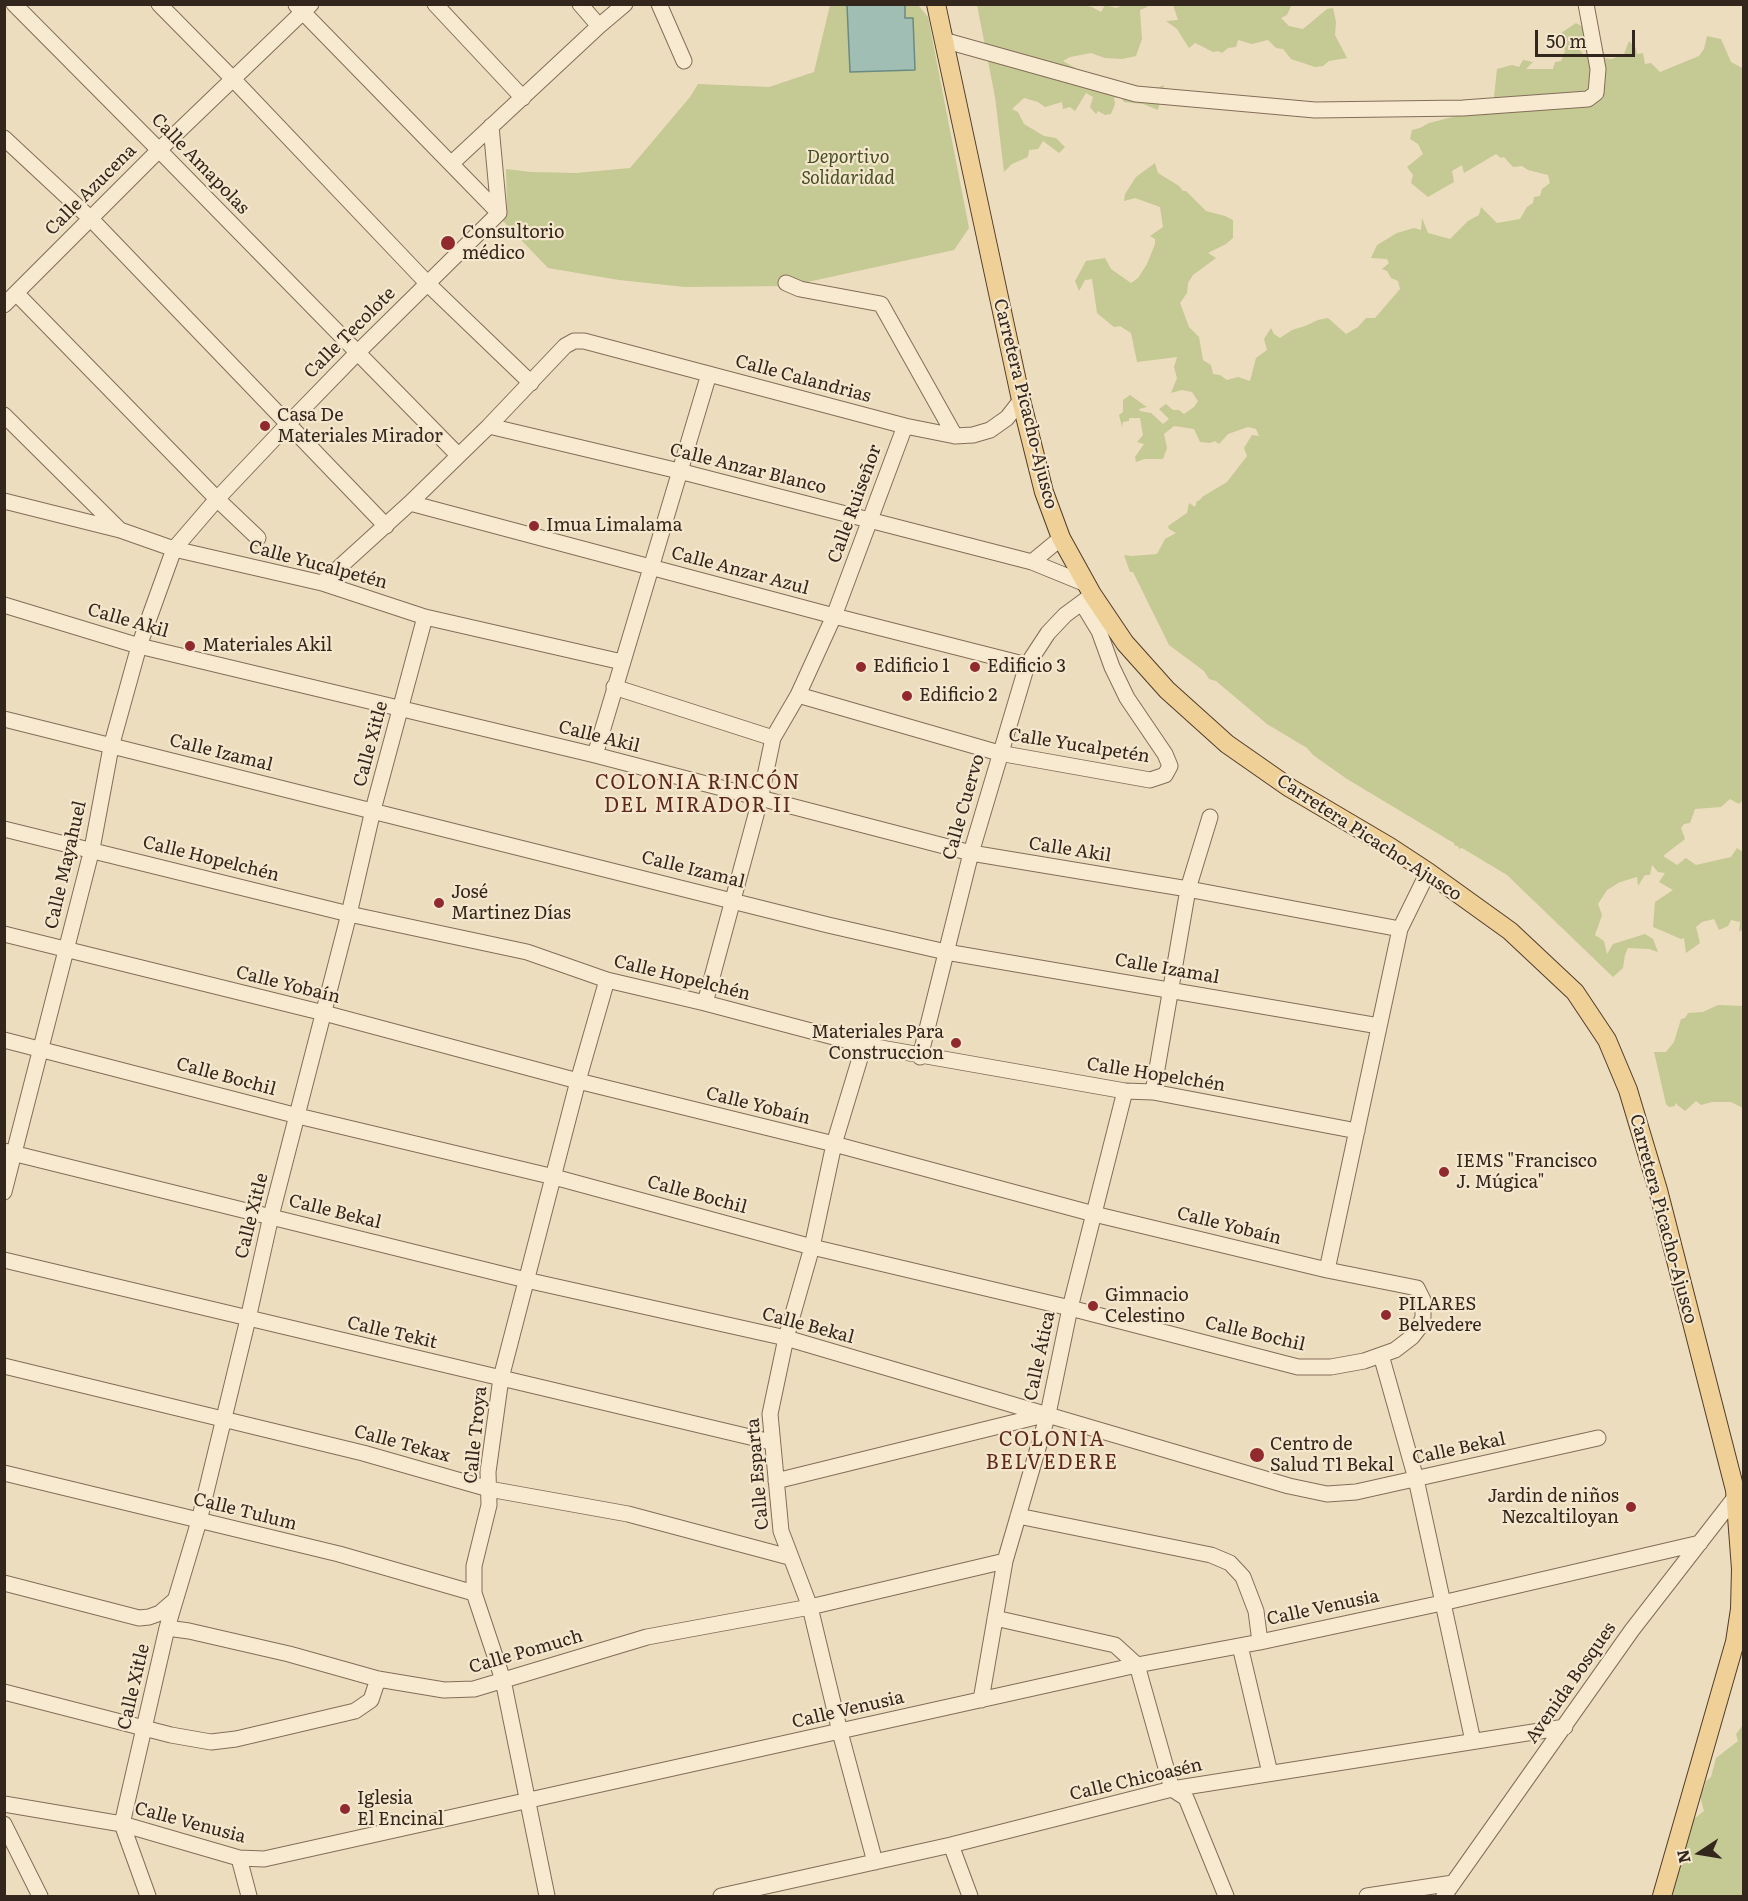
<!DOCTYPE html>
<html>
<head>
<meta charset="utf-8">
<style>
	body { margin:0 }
	#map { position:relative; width:1748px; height:1901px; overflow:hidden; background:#ecddbe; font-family:Literata,serif }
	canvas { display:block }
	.frame { position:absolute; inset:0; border:6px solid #33261c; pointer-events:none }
	.north { position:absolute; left:1670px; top:1823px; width:60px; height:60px; -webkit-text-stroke:4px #f4e7cd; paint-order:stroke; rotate:258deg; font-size:16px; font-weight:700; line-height:24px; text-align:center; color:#33261c }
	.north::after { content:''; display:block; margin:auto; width:21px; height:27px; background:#33261c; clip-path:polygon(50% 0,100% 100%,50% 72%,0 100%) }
	.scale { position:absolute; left:1535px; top:30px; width:100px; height:27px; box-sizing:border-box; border:3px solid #33261c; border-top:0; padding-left:8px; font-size:18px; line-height:21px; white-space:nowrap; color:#33261c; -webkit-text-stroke:4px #f4e7cd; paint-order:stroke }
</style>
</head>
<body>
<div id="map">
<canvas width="1748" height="1901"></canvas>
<div class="frame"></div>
<div class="north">N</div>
<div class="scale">50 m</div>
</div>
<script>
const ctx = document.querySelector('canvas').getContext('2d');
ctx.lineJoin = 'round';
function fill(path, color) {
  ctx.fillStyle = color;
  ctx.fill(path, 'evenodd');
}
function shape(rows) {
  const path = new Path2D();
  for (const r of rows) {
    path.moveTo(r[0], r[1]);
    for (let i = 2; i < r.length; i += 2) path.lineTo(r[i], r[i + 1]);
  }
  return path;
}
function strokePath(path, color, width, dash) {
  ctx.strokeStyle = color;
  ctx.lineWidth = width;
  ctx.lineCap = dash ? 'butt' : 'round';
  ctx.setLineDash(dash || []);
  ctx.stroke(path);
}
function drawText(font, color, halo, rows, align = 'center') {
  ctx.font = font + ' Literata,serif';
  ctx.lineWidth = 4.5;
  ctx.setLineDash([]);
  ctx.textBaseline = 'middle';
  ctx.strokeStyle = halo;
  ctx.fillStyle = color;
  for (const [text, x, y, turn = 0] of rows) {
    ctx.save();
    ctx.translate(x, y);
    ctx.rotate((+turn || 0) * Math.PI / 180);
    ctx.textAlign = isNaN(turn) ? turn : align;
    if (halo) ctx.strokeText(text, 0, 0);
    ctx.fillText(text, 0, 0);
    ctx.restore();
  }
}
fill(shape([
	[1272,4,1290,5,1291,6,1287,15,1281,18,1289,26,1303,29,1327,9,1333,8,1336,22,1335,35,1347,58,1329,61,1323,66,1315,67,1291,59,1283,49,1276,48,1268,40,1252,44,1238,40,1236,47,1228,48,1222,53,1218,51,1213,52,1195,43,1189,48,1177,29,1166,21,1178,20,1173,5,1153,5],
	[830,5,918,5,928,17,969,228,954,250,789,286,685,287,619,280,548,268,503,221,507,211,506,169,531,172,576,173,630,168,690,97,698,84,769,87,814,72],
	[977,5,1082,5,1092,7,1101,12,1105,5,1116,8,1123,5,1149,5,1147,7,1140,10,1142,39,1136,56,1122,59,1105,58,1091,53,1070,57,1063,61,1091,77,1095,83,1155,89,1164,85,1158,110,1143,104,1124,102,1120,96,1114,98,1115,104,1111,114,1105,115,1098,111,1096,114,1090,107,1093,97,1086,93,1075,111,1070,107,1063,109,1062,102,1045,107,1038,102,1024,98,1012,109,1018,112,1024,124,1044,136,1056,138,1065,147,1059,153,1043,141,1038,149,1029,150,1028,157,1012,164,1004,172,995,97],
	[1576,23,1586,29,1580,50,1584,56,1612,59,1624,54,1629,41,1636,48,1637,54,1643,53,1645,64,1651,63,1660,72,1699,56,1704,49,1707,36,1721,39,1731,62,1744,69,1743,800,1739,804,1730,799,1721,807,1695,809,1690,823,1684,824,1681,828,1685,839,1663,856,1677,865,1686,858,1696,865,1731,857,1737,848,1743,852,1743,929,1739,932,1740,922,1731,920,1728,926,1719,930,1714,919,1702,922,1696,927,1700,943,1686,953,1684,938,1681,939,1653,927,1655,902,1673,890,1659,882,1665,873,1658,872,1652,865,1650,875,1645,875,1638,886,1637,877,1620,882,1607,890,1598,904,1602,915,1595,935,1604,941,1607,954,1613,944,1645,934,1653,939,1658,952,1649,949,1628,948,1625,955,1623,968,1613,977,1507,875,1462,848,1459,849,1458,846,1455,846,1454,843,1447,839,1347,779,1313,755,1307,748,1267,724,1216,681,1209,679,1204,671,1169,645,1133,572,1130,572,1124,555,1132,556,1157,554,1165,539,1176,533,1169,529,1168,526,1187,513,1189,503,1195,507,1197,501,1200,500,1202,497,1227,482,1247,456,1244,448,1252,435,1259,436,1256,429,1248,427,1228,434,1219,444,1215,441,1210,443,1200,442,1194,429,1174,426,1164,434,1167,448,1163,459,1144,459,1136,462,1135,457,1144,444,1137,442,1143,435,1140,418,1129,418,1129,421,1123,422,1122,427,1119,415,1123,412,1123,400,1130,395,1147,407,1139,409,1140,411,1151,413,1163,424,1169,419,1159,409,1166,404,1173,410,1179,410,1184,414,1194,407,1198,401,1192,392,1182,390,1171,393,1177,378,1174,367,1177,357,1137,362,1131,333,1120,326,1114,327,1097,313,1092,279,1085,280,1079,291,1075,281,1086,261,1105,258,1111,269,1131,283,1138,278,1147,264,1155,244,1155,239,1150,236,1163,227,1160,207,1135,198,1124,201,1125,194,1136,177,1155,163,1158,173,1179,186,1183,191,1186,191,1206,211,1225,216,1233,220,1233,238,1226,244,1208,253,1216,258,1193,275,1188,283,1187,293,1180,303,1189,327,1199,337,1203,360,1211,365,1213,374,1220,375,1227,380,1238,377,1250,381,1256,358,1267,350,1264,339,1271,328,1274,334,1280,338,1292,330,1305,326,1318,320,1328,318,1346,334,1358,327,1366,318,1375,318,1400,289,1398,281,1391,278,1387,271,1382,269,1389,263,1387,259,1371,258,1377,245,1397,233,1414,228,1421,230,1422,218,1428,233,1450,239,1468,221,1479,215,1481,207,1497,223,1520,219,1527,207,1533,203,1534,197,1540,196,1542,189,1550,183,1548,175,1528,170,1522,166,1513,167,1504,157,1501,158,1496,154,1464,173,1462,165,1452,171,1454,182,1428,197,1411,183,1413,175,1407,167,1423,154,1418,144,1410,139,1412,130,1420,128,1429,123,1500,105,1494,97,1497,69,1512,65,1519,67,1523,60,1533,62,1526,69,1553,69,1555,62,1561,61,1565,51,1561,33],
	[1718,1005,1743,1006,1743,1108,1731,1102,1712,1102,1701,1105,1696,1101,1685,1111,1675,1103,1675,1106,1669,1107,1666,1104,1654,1052,1666,1052,1674,1042,1681,1019,1685,1018,1688,1013,1703,1012],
	[1743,1719,1743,1896,1664,1896,1678,1852,1684,1856,1682,1845,1690,1835,1687,1826,1690,1822,1704,1811,1698,1789,1704,1788,1706,1781,1711,1777,1716,1758,1738,1741,1736,1734,1743,1725]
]), '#c5c993');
const water = shape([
	[847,5,905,5,905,18,913,18,915,70,850,72,847,5]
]);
fill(water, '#a1beb4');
strokePath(water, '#698b81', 1.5);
const minor = shape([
	[14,4,159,150,458,455],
	[159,4,233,79,428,284,531,383],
	[435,4,523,98],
	[580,4,599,26],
	[659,4,684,61],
	[296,5,499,213],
	[943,40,1136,94,1315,110,1463,108,1588,99,1596,93,1598,69,1586,4],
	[491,126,499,213],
	[4,138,91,219,386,526],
	[452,163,599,26,625,4],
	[786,283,800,289,881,304,955,436],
	[16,293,217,499,258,538],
	[4,305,159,150,311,4],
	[4,415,120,530],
	[489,426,679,471,1032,562,1086,584],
	[4,501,120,530,174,549,322,583,425,617,622,662],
	[410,503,834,616,1027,665],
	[1032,562,1061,538],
	[322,583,410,503,489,426,565,346,574,341,584,341,905,426,955,436,973,435,990,430,1007,418,1021,400],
	[4,605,139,646,595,755,971,853,1188,889,1400,929],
	[614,687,773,738],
	[798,695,999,753,1150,780,1165,775,1170,766,1165,754,1127,698,1112,667,1099,631,1082,603],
	[4,719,828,925,946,952,1379,1026],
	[595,755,709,374],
	[4,829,349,914,527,952,607,980,705,1003,864,1045,1125,1091,1153,1092,1357,1131],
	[4,934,324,1013,578,1081,834,1144,1094,1214,1327,1270,1417,1288,1423,1300,1423,1317,1419,1328,1412,1337,1395,1350,1364,1361,1331,1367,1298,1367,1070,1308,812,1247,554,1177,298,1116,4,1040],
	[705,1003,760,800,773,738,798,695,834,616,905,426],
	[864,1045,834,1144,812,1247,786,1338,770,1414,781,1531,810,1607,840,1732,875,1862],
	[920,1057,971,853,1027,665,1048,633,1065,615,1088,598],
	[1153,1092,1188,889,1210,817],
	[4,1151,526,1280,786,1338,1289,1486,1327,1494,1356,1492,1598,1438],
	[4,1192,92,849,111,747,139,646,174,549,217,499,288,424,357,353,499,213],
	[4,1260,771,1442],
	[1327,1270,1400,929,1428,872],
	[1381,1355,1416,1479,1473,1741],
	[4,1366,363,1453,489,1489,628,1514,789,1557],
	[4,1473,339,1554,474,1593],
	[776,1481,1048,1414],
	[1018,1516,1211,1555,1230,1563,1243,1577,1256,1611,1260,1642],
	[4,1583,139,1618,149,1617,160,1613,175,1600],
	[995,1618,1115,1645,1137,1665,1172,1789,1186,1798,1226,1896],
	[167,1628,189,1631,289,1654,378,1679,444,1690,474,1689,647,1637,810,1607,1005,1561],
	[1240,1646,1270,1773],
	[4,1692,171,1735,211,1742,236,1739,355,1711,371,1700,378,1679],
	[981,1700,1005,1561,1048,1414,1070,1308,1125,1091],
	[4,1804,122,1824,239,1858,264,1859,1137,1665,1260,1642,1442,1603,1700,1543],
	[4,1824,40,1896],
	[951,1845,970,1896],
	[239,1858,249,1896],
	[148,1896,122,1824,167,1628,199,1521,248,1319,271,1216,349,914,373,810,425,617],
	[547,1896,503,1680,474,1593,474,1566,489,1505,488,1472,501,1378,578,1081,607,980],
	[721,1896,951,1845,1172,1789,1565,1727],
	[1367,1896,1453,1883],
	[1444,1896,1632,1630,1736,1496]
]);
const major = shape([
	[936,4,1021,400,1044,492,1061,538,1092,594,1125,643,1167,690,1227,744,1290,788,1390,847,1428,872,1510,931,1575,992,1607,1040,1628,1090,1658,1190,1735,1490,1741,1569,1740,1609,1735,1642,1662,1896]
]);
strokePath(minor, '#846d58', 17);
strokePath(major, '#513c2c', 20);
strokePath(minor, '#f7ead1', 15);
strokePath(major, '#efd096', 18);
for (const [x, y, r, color] of [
	[448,243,8,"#912a2e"],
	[265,426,6,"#912a2e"],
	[534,526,6,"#912a2e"],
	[190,646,6,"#912a2e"],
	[861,667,6,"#912a2e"],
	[975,667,6,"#912a2e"],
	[907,696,6,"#912a2e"],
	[439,903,6,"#912a2e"],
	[956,1043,6,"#912a2e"],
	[1444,1172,6,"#912a2e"],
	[1093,1306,6,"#912a2e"],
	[1386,1315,6,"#912a2e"],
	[1257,1455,8,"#912a2e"],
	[1631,1507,6,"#912a2e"],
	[345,1809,6,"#912a2e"]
]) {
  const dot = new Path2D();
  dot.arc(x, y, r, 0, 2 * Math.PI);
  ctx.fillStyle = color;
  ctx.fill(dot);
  strokePath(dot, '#f4e7cd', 2);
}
drawText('italic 18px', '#464f23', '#f4e7cd', [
	["Deportivo",848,158],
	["Solidaridad",848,179]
]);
drawText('18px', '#33261c', '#f4e7cd', [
	["Calle Amapolas",200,164,46],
	["Calle Azucena",91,190,-45],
	["Calle Tecolote",350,333,-45],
	["Calle Calandrias",803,379,15],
	["Carretera Picacho-Ajusco",1025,404,76],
	["Calle Anzar Blanco",748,469,14],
	["Calle Ruiseñor",855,504,-70],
	["Calle Yucalpetén",318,565,15],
	["Calle Anzar Azul",740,571,15],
	["Calle Akil",128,621,16],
	["Calle Akil",599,737,14],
	["Calle Xitle",371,744,-75],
	["Calle Yucalpetén",1079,746,9],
	["Calle Izamal",221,753,14],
	["Calle Cuervo",964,807,-74],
	["Carretera Picacho-Ajusco",1369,838,33],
	["Calle Akil",1070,850,9],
	["Calle Hopelchén",211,859,14],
	["Calle Mayahuel",66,865,-77],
	["Calle Izamal",693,870,14],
	["Calle Izamal",1167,969,10],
	["Calle Hopelchén",682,978,14],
	["Calle Yobaín",288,985,14],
	["Calle Hopelchén",1156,1075,9],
	["Calle Bochil",226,1077,15],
	["Calle Yobaín",758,1106,14],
	["Calle Bochil",697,1195,15],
	["Calle Bekal",335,1212,14],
	["Calle Xitle",252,1216,-76],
	["Carretera Picacho-Ajusco",1663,1219,75],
	["Calle Yobaín",1229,1226,14],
	["Calle Bekal",808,1326,15],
	["Calle Tekit",392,1333,13],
	["Calle Bochil",1255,1334,13],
	["Calle Ática",1040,1356,-78],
	["Calle Troya",476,1435,-84],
	["Calle Tekax",402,1444,15],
	["Calle Bekal",1459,1449,-12],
	["Calle Esparta",758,1474,-95],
	["Calle Tulum",245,1512,14],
	["Calle Venusia",1323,1608,-12],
	["Calle Pomuch",526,1652,-16],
	["Avenida Bosques",1571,1683,-55],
	["Calle Xitle",134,1687,-77],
	["Calle Venusia",848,1710,-13],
	["Calle Chicoasén",1136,1780,-13],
	["Calle Venusia",190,1823,15]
]);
drawText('18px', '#33261c', '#f4e7cd', [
	["Consultorio",462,233],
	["médico",462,254],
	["Casa De",277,416],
	["Materiales Mirador",277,437],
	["Imua Limalama",546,526],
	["Materiales Akil",202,646],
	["Edificio 1",873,667],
	["Edificio 3",987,667],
	["Edificio 2",919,696],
	["José",451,893],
	["Martinez Días",451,914],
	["Materiales Para",944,1033,"right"],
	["Construccion",944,1054,"right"],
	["IEMS \"Francisco",1456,1162],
	["J. Múgica\"",1456,1183],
	["Gimnacio",1105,1296],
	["Celestino",1105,1317],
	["PILARES",1398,1305],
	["Belvedere",1398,1326],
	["Centro de",1270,1445],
	["Salud T1 Bekal",1270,1466],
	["Jardin de niños",1619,1497,"right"],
	["Nezcaltiloyan",1619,1518,"right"],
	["Iglesia",357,1799],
	["El Encinal",357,1820]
], 'left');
ctx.letterSpacing = '1.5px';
drawText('20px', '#5f281d', '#f4e7cd', [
	["COLONIA RINCÓN",698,783],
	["DEL MIRADOR II",698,806],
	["COLONIA",1052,1440],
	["BELVEDERE",1052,1463]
]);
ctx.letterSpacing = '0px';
</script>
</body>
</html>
